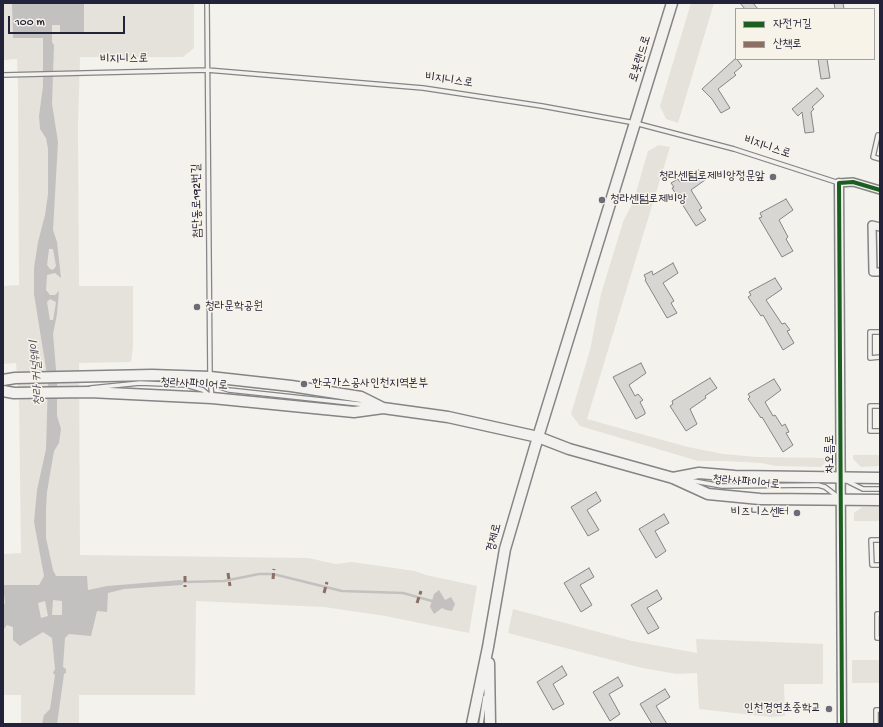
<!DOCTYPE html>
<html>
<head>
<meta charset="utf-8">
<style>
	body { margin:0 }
	#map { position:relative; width:883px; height:727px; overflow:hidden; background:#f4f2ec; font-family:"Gochi Hand","Poor Story",sans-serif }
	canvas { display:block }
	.frame { position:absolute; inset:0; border:4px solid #22223b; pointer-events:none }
	.legend { position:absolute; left:735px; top:8px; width:140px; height:52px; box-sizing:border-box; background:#f7f3e8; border:1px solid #a29fa3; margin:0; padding:5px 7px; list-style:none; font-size:12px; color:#22223b }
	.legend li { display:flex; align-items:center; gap:8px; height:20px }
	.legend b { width:20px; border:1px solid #a29fa3 }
	.scale { position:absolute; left:8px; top:16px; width:117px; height:18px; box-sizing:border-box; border:2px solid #22223b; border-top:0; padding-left:5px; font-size:12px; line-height:14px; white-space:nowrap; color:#22223b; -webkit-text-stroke:3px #f7f3e8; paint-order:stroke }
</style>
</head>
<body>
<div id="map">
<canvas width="883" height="727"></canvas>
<div class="frame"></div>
<ul class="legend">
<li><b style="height:5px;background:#1b5e20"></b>자전거길</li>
<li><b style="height:5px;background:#8d6e63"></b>산책로</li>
</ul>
<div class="scale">100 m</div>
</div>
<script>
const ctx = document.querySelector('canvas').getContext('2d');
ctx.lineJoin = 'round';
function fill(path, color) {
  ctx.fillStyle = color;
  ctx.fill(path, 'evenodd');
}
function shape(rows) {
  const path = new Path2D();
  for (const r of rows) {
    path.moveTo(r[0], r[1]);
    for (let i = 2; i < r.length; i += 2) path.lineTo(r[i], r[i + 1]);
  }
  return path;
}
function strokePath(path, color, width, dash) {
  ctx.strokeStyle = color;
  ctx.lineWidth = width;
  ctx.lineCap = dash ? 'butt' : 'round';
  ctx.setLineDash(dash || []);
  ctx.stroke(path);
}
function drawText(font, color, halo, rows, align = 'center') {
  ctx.font = font + ' "Gochi Hand","Poor Story",sans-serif';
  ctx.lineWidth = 3;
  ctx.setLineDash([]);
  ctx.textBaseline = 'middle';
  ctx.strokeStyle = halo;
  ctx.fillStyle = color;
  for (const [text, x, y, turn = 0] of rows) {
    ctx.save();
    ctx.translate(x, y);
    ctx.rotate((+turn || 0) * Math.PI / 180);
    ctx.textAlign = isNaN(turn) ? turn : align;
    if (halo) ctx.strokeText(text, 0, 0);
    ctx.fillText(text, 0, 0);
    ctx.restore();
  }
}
fill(shape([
	[3,3,194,3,194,48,183,57,80,57,78,126,79,286,133,286,133,347,131,362,79,363,80,555,308,558,336,564,352,562,415,571,426,575,477,586,469,633,385,616,324,607,196,601,195,695,79,695,79,724,21,724,21,695,3,695,3,554,21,553,19,399,16,363,3,364,3,286,19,285,18,89,17,59,3,60],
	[691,3,714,3,678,123,666,119,660,106],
	[659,145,670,147,587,419,688,447,723,454,757,457,830,458,821,467,776,466,761,463,724,461,698,461,580,426,571,414,590,350,601,294,624,219,633,203,648,151],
	[853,455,880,455,880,466,861,467,853,459],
	[862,507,880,507,880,521,854,521,854,513],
	[513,609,632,641,697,653,696,639,823,644,823,684,784,684,785,716,771,717,699,709,697,673,677,674,642,668,508,633],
	[852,660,880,660,880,683,852,683]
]), '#e5e2dc');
fill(shape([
	[12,3,84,3,84,34,60,34,60,25,52,25,52,42,54,45,52,104,58,142,53,230,57,242,61,278,55,273,47,275,46,290,50,295,55,295,59,291,57,314,53,334,57,382,57,416,61,429,59,443,54,451,47,492,46,510,46,538,53,570,56,576,87,576,88,590,107,586,181,580,184,582,182,585,124,589,108,593,107,612,97,611,91,636,69,634,65,638,63,667,66,669,66,673,64,674,57,724,42,724,44,715,50,709,55,675,53,673,55,669,52,638,43,632,20,646,13,640,13,627,7,625,3,630,3,604,5,604,3,585,39,585,44,576,34,522,37,490,46,449,48,381,34,294,34,268,38,242,45,215,48,194,48,149,46,138,40,129,39,116,43,86,43,38,13,38],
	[49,249,53,249,56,266,53,270,50,269,47,265],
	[50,299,56,302,53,320,50,320,47,302],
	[53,600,62,601,62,615,52,615],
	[45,601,48,616,41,618,38,603],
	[439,590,445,600,451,597,455,604,452,611,446,610,442,608,434,614,430,607,434,594]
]), '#c3c0c0');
strokePath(shape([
	[184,582,224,581,259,574,273,574,342,591,403,593,432,601]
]), '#c3c0c0', 2.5);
const building = shape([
	[740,3,753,3,758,9,745,9,740,3],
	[834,3,843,3,844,9,835,9,834,3],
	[736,58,742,66,734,73,736,75,718,89,730,108,721,113,712,99,702,89,736,58],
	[818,59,827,59,830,78,821,79,818,59],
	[817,88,824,96,812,107,814,109,811,112,814,132,805,133,802,112,798,116,792,109,817,88],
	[699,170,705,180,691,190,702,208,699,210,706,220,696,226,672,188,674,187,671,183,678,179,680,182,699,170],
	[786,199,793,210,779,220,788,237,786,239,793,251,782,257,759,218,762,217,760,213,786,199],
	[673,263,678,273,663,283,674,301,671,303,677,313,667,318,645,280,646,279,644,275,652,271,653,275,673,263],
	[775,278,782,289,766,300,782,324,785,323,790,330,787,331,794,343,783,350,763,315,761,316,748,297,751,295,749,292,775,278],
	[641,363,646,373,629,385,635,396,638,394,643,400,640,402,645,412,645,414,636,419,613,377,641,363],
	[710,378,717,388,705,396,706,398,690,409,697,424,686,431,670,406,673,404,672,401,710,378],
	[774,379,781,390,765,402,773,416,775,415,782,426,785,424,789,432,786,433,793,445,783,452,762,417,761,418,748,399,750,397,748,394,774,379],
	[596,492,601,501,587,510,599,530,588,536,571,507,596,492],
	[664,514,669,523,655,531,666,551,656,558,639,529,664,514],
	[589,568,594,577,580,585,592,605,581,612,564,583,589,568],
	[657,590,662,599,647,608,659,628,648,634,631,605,657,590],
	[562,666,567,675,553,684,564,704,553,710,537,682,562,666],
	[618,677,623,686,609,694,620,714,610,721,593,692,618,677],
	[665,689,670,697,656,706,667,724,652,724,640,704,665,689]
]);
fill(building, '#d7d6d3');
strokePath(building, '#858486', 1);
const service = shape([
	[207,3,210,377,212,398],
	[3,75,207,70,423,88,542,106,635,123,734,149,839,183],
	[880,135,878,135,873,157,880,159],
	[880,332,870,332,870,358,880,357],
	[213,380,220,387,229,390,368,405],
	[91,388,140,383,186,385,203,390,210,396],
	[880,406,870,406,870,431,880,431],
	[688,480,722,486,818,485,825,487,838,497],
	[845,480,863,489,880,489],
	[880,540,871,540,872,565,880,565],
	[880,614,877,614,877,638,880,638],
	[481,724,485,697],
	[876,724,876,710,880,710]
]);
const minor = shape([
	[839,183,853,182,880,190],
	[880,227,872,225,873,272,880,272]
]);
const tertiary = shape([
	[839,183,842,724]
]);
const secondary = shape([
	[3,380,15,378,152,375,210,377,291,386,361,397,383,408,448,417,538,437,569,449,673,478,708,494,760,499,880,500],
	[3,391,14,393,89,392,212,398,354,412,383,408],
	[673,478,699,473,735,476,880,478],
	[489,663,490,724],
	[472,724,488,647,505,549,538,437,672,3]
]);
strokePath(service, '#858486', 6);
strokePath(minor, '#858486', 10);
strokePath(tertiary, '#858486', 11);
strokePath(secondary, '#858486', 13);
strokePath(service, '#f2f1ed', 3.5);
strokePath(minor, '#f2f1ed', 7);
strokePath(tertiary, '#f2f1ed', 8);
strokePath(secondary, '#f2f1ed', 10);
strokePath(shape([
	[228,573,230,586],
	[185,576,185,587],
	[273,579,274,569],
	[324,593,327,582],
	[417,603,421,591]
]), '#8d6e63', 3, [6, 3]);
strokePath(shape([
	[842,724,839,183,853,182,880,190]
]), '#1b5e20', 4);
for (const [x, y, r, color] of [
	[773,177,4,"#6c6b79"],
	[602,200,4,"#6c6b79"],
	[197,307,4,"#6c6b79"],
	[304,384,4,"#6c6b79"],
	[797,513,4,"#6c6b79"],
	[829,709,4,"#6c6b79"]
]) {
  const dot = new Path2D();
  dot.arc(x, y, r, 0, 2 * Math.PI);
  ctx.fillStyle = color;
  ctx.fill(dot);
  strokePath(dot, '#f7f3e8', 1.5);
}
drawText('12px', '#22223b', '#f7f3e8', [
	["로봇랜드로",641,59,-73],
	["비지니스로",124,60,-1],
	["비지니스로",449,81,8],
	["비지니스로",767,148,18],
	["첨단동로192번길",198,201,-91],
	["청라사파이어로",194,385,3],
	["차오름로",831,454,-90],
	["청라사파이어로",746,483,5],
	["경제로",495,538,-76]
]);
drawText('12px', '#22223b', '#f7f3e8', [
	["청라센텀로제비앙정문앞",765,177],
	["청라센텀로제비앙",610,200,"left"],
	["청라문학공원",205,307,"left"],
	["한국가스공사인천지역본부",312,384,"left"],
	["비즈니스센터",789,513],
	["인천경연초중학교",821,709]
], 'right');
drawText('italic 13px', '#535263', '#f7f3e8', [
	["청라 커널웨이",38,373,-94]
]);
</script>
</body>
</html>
